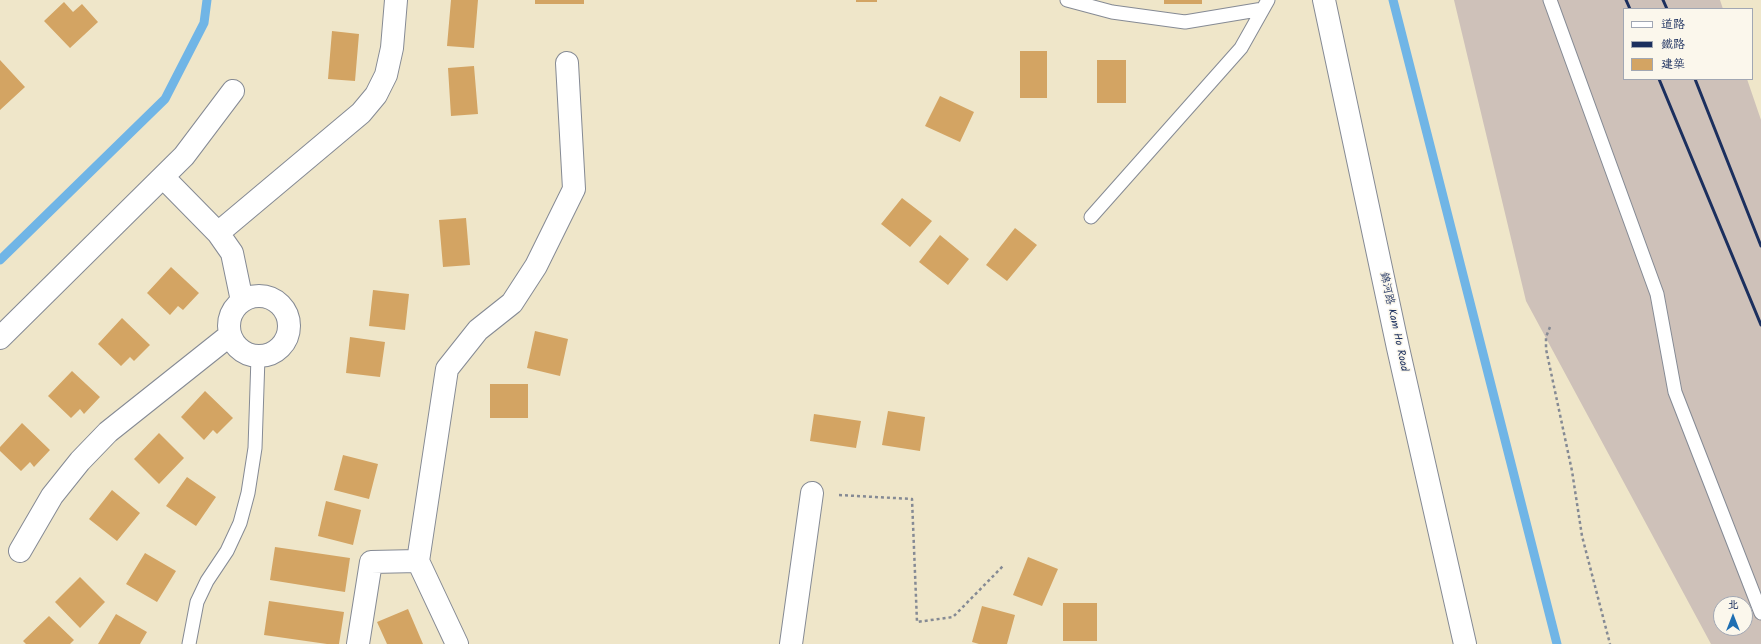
<!DOCTYPE html>
<html>
<head>
<meta charset="utf-8">
<style>
	body { margin:0 }
	#map { position:relative; width:1761px; height:644px; overflow:hidden; background:#efe6c9; font-family:Kalam,"LXGW WenKai TC",sans-serif }
	canvas { display:block }
	.legend { position:absolute; left:1623px; top:8px; width:130px; height:72px; box-sizing:border-box; background:#fbf7ec; border:1px solid #a1a7b3; margin:0; padding:5px 7px; list-style:none; font-size:12px; color:#1b2f5e }
	.legend li { display:flex; align-items:center; gap:8px; height:20px }
	.legend b { width:20px; border:1px solid #a1a7b3 }
	.north { position:absolute; left:1713px; top:596px; width:40px; height:40px; box-sizing:border-box; background:#fbf7ec; border:1px solid #a1a7b3; border-radius:50%; rotate:0deg; font-size:11px; font-weight:700; line-height:16px; text-align:center; color:#1b2f5e }
	.north::after { content:''; display:block; margin:auto; width:14px; height:18px; background:#1f6fb2; clip-path:polygon(50% 0,100% 100%,50% 72%,0 100%) }
</style>
</head>
<body>
<div id="map">
<canvas width="1761" height="644"></canvas>
<ul class="legend">
<li><b style="height:5px;background:#fff"></b>道路</li>
<li><b style="height:5px;background:#1b2f5e"></b>鐵路</li>
<li><b style="height:11px;background:#d3a463"></b>建築</li>
</ul>
<div class="north">北</div>
</div>
<script>
const ctx = document.querySelector('canvas').getContext('2d');
ctx.lineJoin = 'round';
function fill(path, color) {
  ctx.fillStyle = color;
  ctx.fill(path, 'evenodd');
}
function shape(rows) {
  const path = new Path2D();
  for (const r of rows) {
    if (r.length === 3) {
      path.moveTo(r[0] + r[2], r[1]);
      path.arc(r[0], r[1], r[2], 0, 2 * Math.PI);
      continue;
    }
    path.moveTo(r[0], r[1]);
    for (let i = 2; i < r.length; i += 2) path.lineTo(r[i], r[i + 1]);
  }
  return path;
}
function strokePath(path, color, width, dash) {
  ctx.strokeStyle = color;
  ctx.lineWidth = width;
  ctx.lineCap = dash ? 'butt' : 'round';
  ctx.setLineDash(dash || []);
  ctx.stroke(path);
}
function drawText(font, color, halo, rows, align = 'center') {
  ctx.font = font + ' Kalam,"LXGW WenKai TC",sans-serif';
  ctx.lineWidth = 3;
  ctx.setLineDash([]);
  ctx.textBaseline = 'middle';
  ctx.strokeStyle = halo;
  ctx.fillStyle = color;
  for (const [text, x, y, turn = 0] of rows) {
    ctx.save();
    ctx.translate(x, y);
    ctx.rotate((+turn || 0) * Math.PI / 180);
    ctx.textAlign = isNaN(turn) ? turn : align;
    if (halo) ctx.strokeText(text, 0, 0);
    ctx.fillText(text, 0, 0);
    ctx.restore();
  }
}
fill(shape([
	[1454,0,1720,0,1723,9,1624,9,1624,79,1747,79,1761,120,1761,644,1711,644,1526,301],
	[1721,604,1745,604,1745,628,1721,628]
]), '#cec1b9');
strokePath(shape([
	[1393,0,1557,644],
	[0,260,165,99,204,23,207,0]
]), '#70b5e6', 9);
fill(shape([
	[451,0,478,0,474,48,447,46],
	[535,0,584,0,584,4,535,4],
	[856,0,877,0,877,2,856,2],
	[1164,0,1202,0,1202,4,1164,4],
	[64,2,73,12,82,4,98,22,70,48,44,21],
	[332,31,359,34,355,81,328,79],
	[1020,51,1047,51,1047,98,1020,98],
	[0,60,25,87,0,110],
	[1097,60,1126,60,1126,103,1097,103],
	[474,66,478,114,451,116,448,68],
	[940,96,974,112,960,142,925,126],
	[902,198,932,221,910,247,881,224],
	[466,218,470,265,443,267,439,220],
	[1015,228,1037,245,1007,281,986,265],
	[940,235,969,259,948,285,919,262],
	[171,267,199,293,183,310,178,306,170,315,147,293],
	[373,290,409,294,405,330,369,326],
	[122,318,150,345,134,361,130,357,121,366,98,344],
	[535,331,568,339,560,376,527,368],
	[350,337,385,342,380,377,346,373],
	[72,371,100,397,84,414,80,409,71,418,48,396],
	[490,384,528,384,528,418,490,418],
	[205,391,233,418,217,434,213,430,204,440,181,417],
	[888,411,925,417,920,451,882,445],
	[814,414,861,421,856,448,810,441],
	[22,423,50,450,34,467,30,462,21,471,0,451,0,447],
	[159,433,184,458,159,484,134,459],
	[343,455,378,464,369,499,334,490],
	[187,477,216,497,196,526,166,506],
	[112,490,140,513,117,541,89,519],
	[326,501,361,510,353,545,318,536],
	[275,547,350,558,345,592,270,580],
	[145,553,176,571,157,602,126,584],
	[1028,557,1058,569,1042,606,1013,595],
	[80,577,105,602,80,628,55,602],
	[269,601,344,612,339,644,327,644,264,635],
	[1063,603,1097,603,1097,641,1063,641],
	[982,606,1015,615,1007,644,979,644,972,642],
	[408,609,423,644,387,644,377,622],
	[116,614,147,632,140,644,98,644],
	[49,616,74,640,70,644,26,644,23,641]
]), '#d3a463');
const lane = shape([
	[1067,0,1112,12,1185,22,1263,9],
	[1550,0,1657,294,1675,392,1761,613],
	[1091,217,1241,48,1268,0],
	[189,644,197,602,207,581,227,551,240,523,248,493,255,448,258,357]
]);
const street = shape([
	[1324,0,1398,348,1465,644],
	[163,177,218,233,232,253,242,301],
	[218,233,361,113,376,95,386,75,392,48,396,0],
	[259,326,30],
	[0,338,184,156,233,91],
	[20,551,52,496,80,461,108,432,230,335],
	[358,644,371,562,418,561],
	[457,644,418,561,447,369,478,330,512,303,536,266,574,189,567,63],
	[791,644,812,493]
]);
strokePath(lane, '#858a94', 15);
strokePath(street, '#858a94', 24);
strokePath(shape([
	[1550,327,1546,337,1546,349,1572,471,1582,536,1610,644],
	[839,495,912,499,917,622,953,617,1004,565]
]), '#858a94', 2.5, [3, 3]);
strokePath(lane, '#fff', 13);
strokePath(street, '#fff', 22);
strokePath(shape([
	[1626,0,1630,9],
	[1663,0,1667,9],
	[1659,79,1761,325],
	[1695,79,1761,246]
]), '#1b2f5e', 3);
drawText('11px', '#1b2f5e', '#fbf7ec', [
	["錦河路 Kam Ho Road",1393,322,78]
]);
</script>
</body>
</html>
